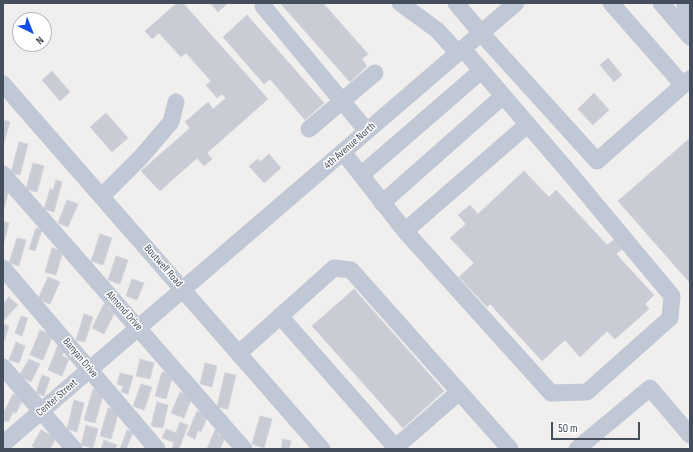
<!DOCTYPE html>
<html>
<head>
<meta charset="utf-8">
<style>
	body { margin:0 }
	#map { position:relative; width:693px; height:452px; overflow:hidden; background:#f1efee; font-family:"Sofia Sans Condensed",sans-serif }
	canvas { display:block }
	.frame { position:absolute; inset:0; border:4px solid #454e5d; pointer-events:none }
	.north { position:absolute; left:12px; top:12px; width:40px; height:40px; box-sizing:border-box; background:#fff; border:1px solid #b5b8be; border-radius:50%; rotate:137deg; font-size:11px; font-weight:700; line-height:16px; text-align:center; color:#454e5d }
	.north::after { content:''; display:block; margin:auto; width:14px; height:18px; background:#0e4cec; clip-path:polygon(50% 0,100% 100%,50% 72%,0 100%) }
	.scale { position:absolute; left:551px; top:422px; width:89px; height:18px; box-sizing:border-box; border:2px solid #454e5d; border-top:0; padding-left:5px; font-size:12px; line-height:14px; white-space:nowrap; color:#454e5d; -webkit-text-stroke:3px #fff; paint-order:stroke }
</style>
</head>
<body>
<div id="map">
<canvas width="693" height="452"></canvas>
<div class="frame"></div>
<div class="north">N</div>
<div class="scale">50 m</div>
</div>
<script>
const ctx = document.querySelector('canvas').getContext('2d');
ctx.lineJoin = 'round';
function fill(path, color) {
  ctx.fillStyle = color;
  ctx.fill(path, 'evenodd');
}
function shape(rows) {
  const path = new Path2D();
  for (const r of rows) {
    path.moveTo(r[0], r[1]);
    for (let i = 2; i < r.length; i += 2) path.lineTo(r[i], r[i + 1]);
  }
  return path;
}
function strokePath(path, color, width, dash) {
  ctx.strokeStyle = color;
  ctx.lineWidth = width;
  ctx.lineCap = dash ? 'butt' : 'round';
  ctx.setLineDash(dash || []);
  ctx.stroke(path);
}
function drawText(font, color, halo, rows, align = 'center') {
  ctx.font = font + ' "Sofia Sans Condensed",sans-serif';
  ctx.lineWidth = 3;
  ctx.setLineDash([]);
  ctx.textBaseline = 'middle';
  ctx.strokeStyle = halo;
  ctx.fillStyle = color;
  for (const [text, x, y, turn = 0] of rows) {
    ctx.save();
    ctx.translate(x, y);
    ctx.rotate((+turn || 0) * Math.PI / 180);
    ctx.textAlign = isNaN(turn) ? turn : align;
    if (halo) ctx.strokeText(text, 0, 0);
    ctx.fillText(text, 0, 0);
    ctx.restore();
  }
}
const building = shape([
	[177,3,183,3,268,99,207,153,212,159,204,166,197,158,160,191,141,171,190,128,185,122,208,102,213,109,226,98,222,94,217,98,206,85,211,81,186,53,181,57,159,33,152,39,145,31,177,3],
	[210,3,228,3,218,12,210,3],
	[280,3,323,3,368,54,362,59,367,66,350,82,280,3],
	[247,15,324,103,305,120,270,79,264,84,223,37,247,15],
	[608,58,622,75,614,82,600,65,608,58],
	[52,71,70,92,60,101,42,80,52,71],
	[594,93,609,110,593,125,578,109,594,93],
	[106,113,128,138,112,152,90,127,106,113],
	[4,120,10,122,3,146,3,123,4,120],
	[690,138,690,283,618,201,690,138],
	[19,142,28,144,20,175,11,173,19,142],
	[269,154,281,168,264,183,249,166,258,159,260,162,269,154],
	[33,163,44,166,37,192,26,189,33,163],
	[524,171,549,197,556,190,607,245,615,239,623,248,616,254,654,295,645,304,649,309,615,339,607,331,580,357,565,340,542,361,490,304,487,307,459,277,474,263,450,238,466,224,458,215,470,205,478,214,524,171],
	[56,180,62,182,54,212,44,209,50,189,53,190,56,180],
	[3,188,9,190,3,212,3,188],
	[67,200,78,204,68,227,58,223,67,200],
	[3,221,9,223,3,245,3,221],
	[36,228,42,230,35,251,29,249,36,228],
	[100,234,112,238,103,265,91,261,100,234],
	[17,238,26,240,19,266,9,263,17,238],
	[52,248,63,251,56,275,45,272,52,248],
	[116,256,128,260,120,284,108,280,116,256],
	[48,277,60,282,50,304,38,299,48,277],
	[132,279,144,283,137,300,126,296,132,279],
	[354,289,444,391,403,428,312,326,354,289],
	[9,297,18,305,3,321,3,304,9,297],
	[106,300,111,303,108,309,115,312,104,334,92,328,106,300],
	[84,314,93,317,85,342,76,340,84,314],
	[21,316,28,318,22,336,15,333,21,316],
	[3,324,9,326,3,344,3,324],
	[40,330,53,335,43,360,30,355,40,330],
	[16,342,25,346,19,363,9,360,16,342],
	[58,345,65,348,62,356,69,359,62,376,48,370,58,345],
	[29,359,40,364,31,382,19,376,29,359],
	[140,359,154,363,150,379,136,376,140,359],
	[205,363,217,366,212,387,200,384,205,363],
	[162,372,173,375,166,399,155,396,162,372],
	[120,373,133,376,128,394,121,392,123,386,117,384,120,373],
	[225,373,236,375,228,409,217,407,225,373],
	[42,375,50,378,44,396,36,393,42,375],
	[141,384,152,387,144,410,133,406,141,384],
	[93,389,104,392,95,423,84,420,93,389],
	[180,392,192,397,184,418,171,413,180,392],
	[13,394,23,399,16,413,13,412,8,422,3,420,3,414,13,394],
	[74,400,84,403,77,432,67,429,74,400],
	[157,402,168,405,163,428,151,426,157,402],
	[108,408,119,411,111,439,100,436,108,408],
	[197,411,208,415,201,432,198,430,195,439,187,435,197,411],
	[260,416,272,419,264,448,252,444,260,416],
	[180,422,188,425,179,449,172,449,174,442,162,438,166,429,176,433,180,422],
	[86,425,98,429,93,448,81,445,86,425],
	[216,428,219,430,218,435,225,437,220,449,207,449,216,428],
	[41,430,56,438,50,449,37,449,32,446,41,430],
	[127,430,133,432,126,449,120,449,127,430],
	[283,439,291,441,289,449,281,449,283,439],
	[104,440,117,445,115,449,101,449,104,440]
]);
fill(building, '#caccd5');
strokePath(building, '#d2d3db', 1);
strokePath(shape([
	[400,3,437,30,458,53],
	[456,3,481,33,597,161,690,79],
	[611,3,683,85],
	[661,3,690,37],
	[685,3,685,10,690,15],
	[263,6,367,131],
	[3,84,322,449],
	[309,129,375,73],
	[343,152,405,231,551,393,587,392,670,318,672,296,572,176,463,49],
	[3,174,244,449],
	[361,175,481,71],
	[102,196,141,157,171,122,176,102],
	[382,203,503,96],
	[405,231,527,125],
	[3,268,157,449],
	[280,316,397,449],
	[239,353,334,268,351,270,510,449],
	[3,367,74,449],
	[3,444,516,3],
	[396,447,459,392],
	[577,449,650,388,690,435]
]), '#c1c8d5', 17);
drawText('11px', '#454e5d', '#fff', [
	["4th Avenue North",350,146,-41],
	["Boutwell Road",163,266,49],
	["Almond Drive",124,311,48],
	["Banyan Drive",80,358,50],
	["Center Street",57,398,-41]
]);
</script>
</body>
</html>
